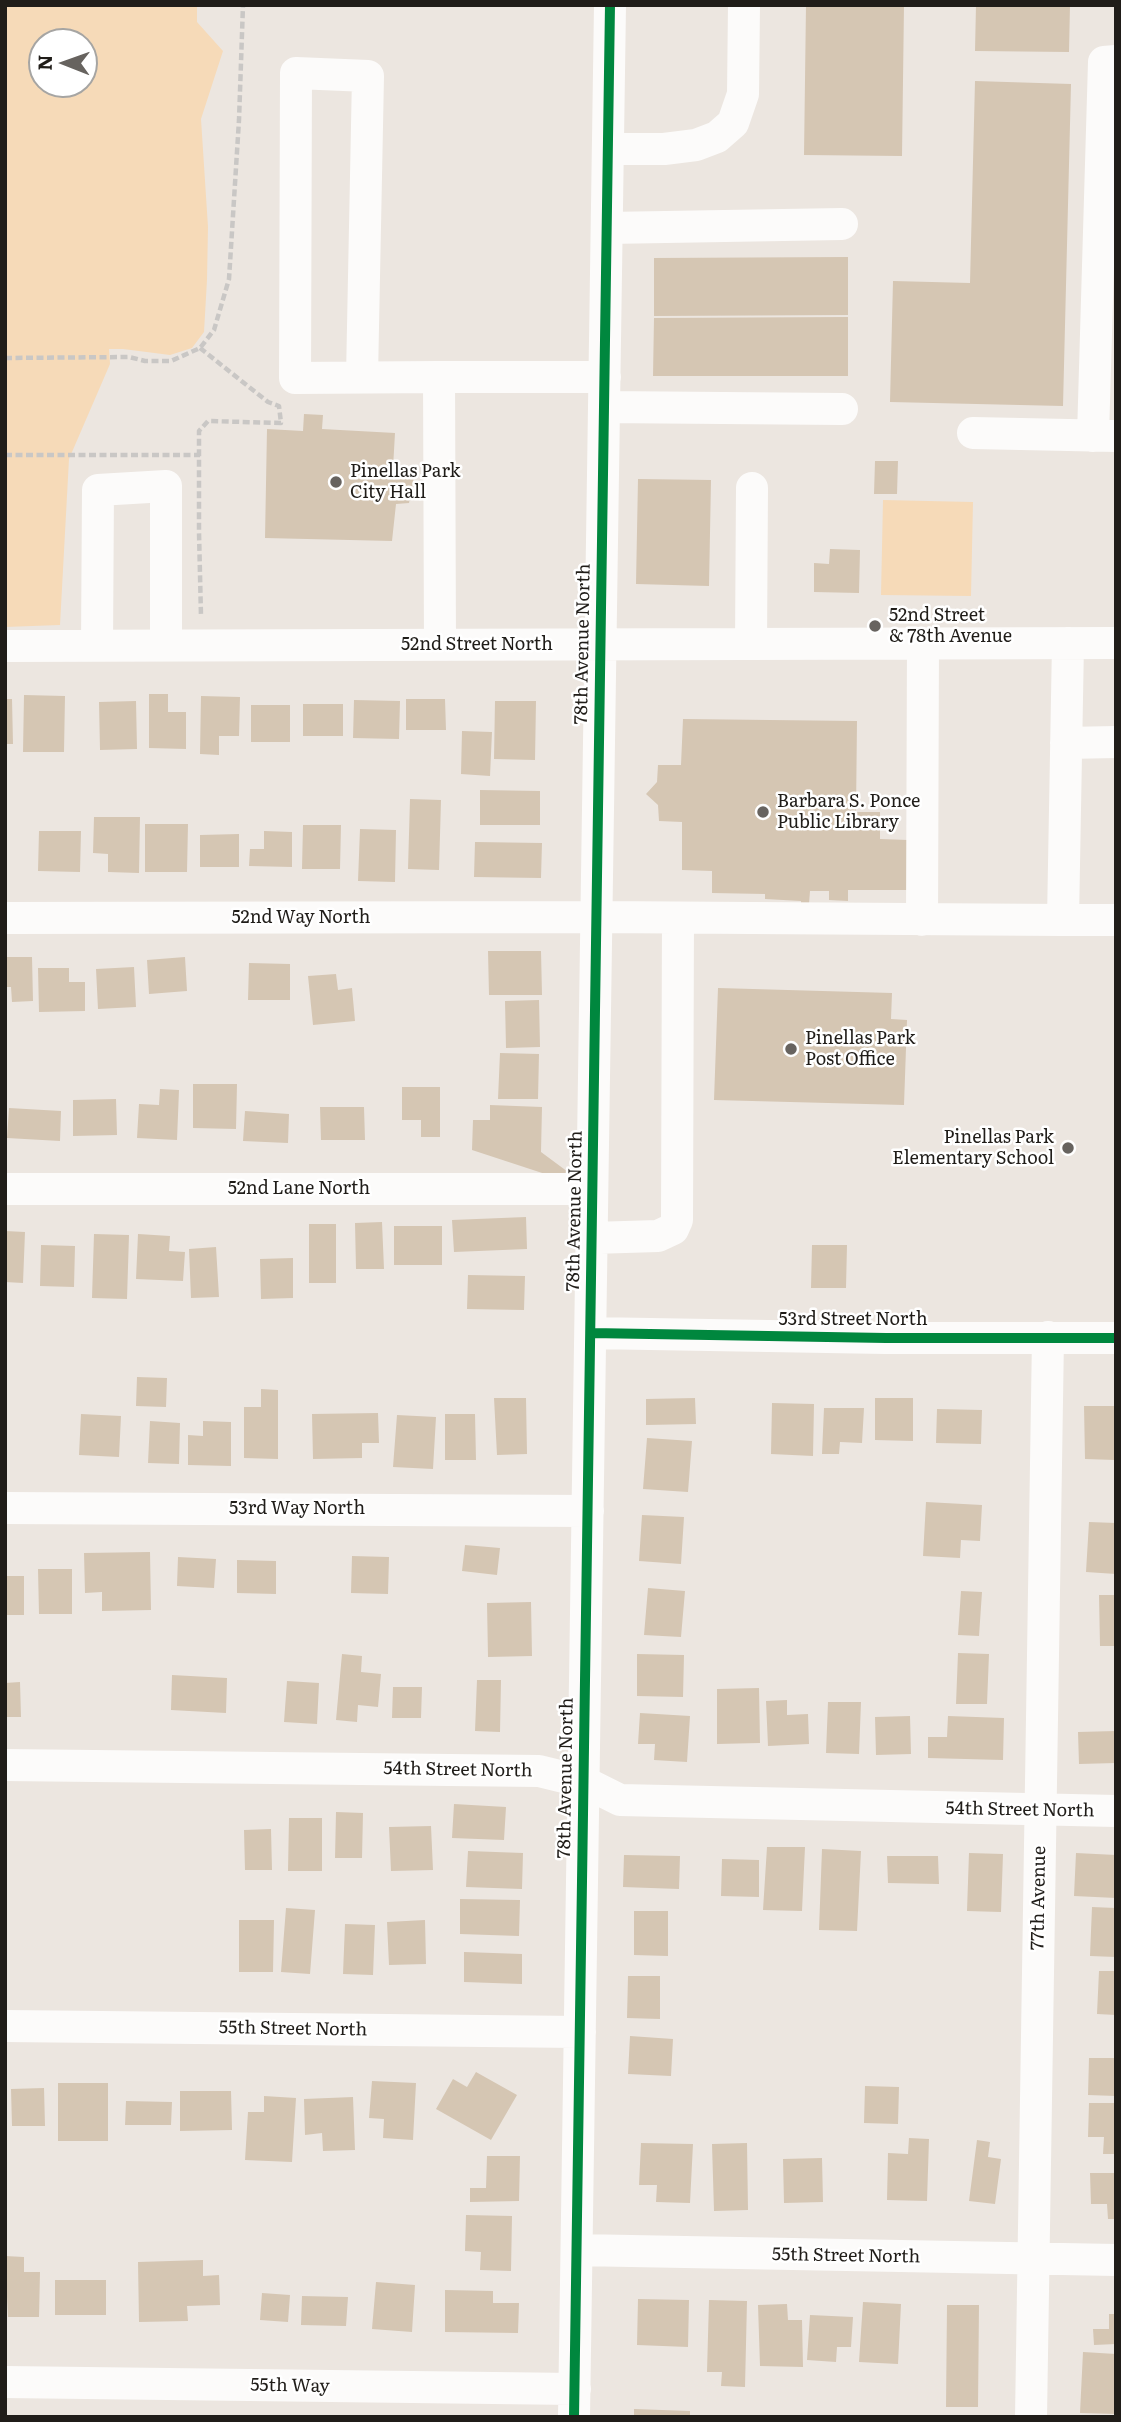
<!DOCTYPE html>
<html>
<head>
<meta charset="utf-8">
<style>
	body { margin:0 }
	#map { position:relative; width:1121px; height:2422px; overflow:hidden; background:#ece6e0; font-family:Literata,serif }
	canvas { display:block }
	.frame { position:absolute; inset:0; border:7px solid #201d19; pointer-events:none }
	.north { position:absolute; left:28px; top:28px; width:70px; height:70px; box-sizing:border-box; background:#fff; border:2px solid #a6a5a3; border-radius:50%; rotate:271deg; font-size:19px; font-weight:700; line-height:28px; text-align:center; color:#201d19 }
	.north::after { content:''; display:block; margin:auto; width:24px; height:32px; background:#67635f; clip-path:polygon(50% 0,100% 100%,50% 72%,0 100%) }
</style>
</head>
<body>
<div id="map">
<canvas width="1121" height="2422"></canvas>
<div class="frame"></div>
<div class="north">N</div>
</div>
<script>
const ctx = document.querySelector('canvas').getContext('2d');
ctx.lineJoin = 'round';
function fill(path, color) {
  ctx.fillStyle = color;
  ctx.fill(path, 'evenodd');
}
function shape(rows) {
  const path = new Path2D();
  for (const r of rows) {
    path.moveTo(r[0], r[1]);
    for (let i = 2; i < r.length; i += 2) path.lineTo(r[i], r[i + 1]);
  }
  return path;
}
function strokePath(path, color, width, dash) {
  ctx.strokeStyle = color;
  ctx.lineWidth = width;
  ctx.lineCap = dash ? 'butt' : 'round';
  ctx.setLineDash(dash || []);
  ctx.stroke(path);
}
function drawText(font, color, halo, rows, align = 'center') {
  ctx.font = font + ' Literata,serif';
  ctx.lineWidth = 5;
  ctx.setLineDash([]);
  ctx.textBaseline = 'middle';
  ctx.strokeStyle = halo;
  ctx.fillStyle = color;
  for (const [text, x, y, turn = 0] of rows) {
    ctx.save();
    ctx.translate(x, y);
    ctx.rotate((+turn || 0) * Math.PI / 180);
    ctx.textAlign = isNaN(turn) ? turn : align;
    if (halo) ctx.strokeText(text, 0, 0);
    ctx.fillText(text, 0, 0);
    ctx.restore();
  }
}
fill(shape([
	[5,5,197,5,197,22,223,51,201,119,208,227,207,280,204,332,192,348,170,355,123,349,109,349,110,364,69,459,60,625,5,627],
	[42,42,84,42,84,84,42,84],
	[883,500,973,502,971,596,881,595]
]), '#f6dab8');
fill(shape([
	[806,5,904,5,902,156,804,155],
	[976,5,1070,5,1069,52,975,51],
	[975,81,1071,84,1063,406,890,402,893,281,970,283],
	[848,257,848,315,654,316,654,258],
	[848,317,848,376,653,376,654,318],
	[304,414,323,415,322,429,395,433,393,468,415,472,409,503,396,504,392,541,265,538,267,429,303,431],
	[875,461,898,461,897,494,874,494],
	[638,479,711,480,709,586,636,584],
	[830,549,860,550,859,593,814,592,814,563,829,564],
	[149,694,168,694,168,712,186,712,186,749,149,748],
	[24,695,65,696,64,752,23,752],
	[201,696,240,697,239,736,219,736,219,755,200,754],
	[5,699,12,699,13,744,5,744],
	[406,699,445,699,446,730,406,730],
	[354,700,400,701,399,739,353,738],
	[136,701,137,749,100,750,99,702],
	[495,701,536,701,535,760,494,759],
	[303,704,343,704,343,736,303,736],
	[251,705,290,705,290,742,251,742],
	[683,719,857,721,856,812,880,812,880,839,908,840,907,890,848,890,848,901,829,900,829,891,810,891,809,904,801,904,801,901,765,899,765,894,712,893,712,871,682,870,682,822,659,821,658,805,646,794,657,782,658,765,681,765],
	[462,731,492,732,490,776,461,774],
	[480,790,540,791,540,825,480,825],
	[410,799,441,800,439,870,408,869],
	[94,817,140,817,139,873,108,872,108,854,93,853],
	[145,824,188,824,187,872,145,872],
	[303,825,341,825,340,869,302,869],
	[360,829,396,830,395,882,358,881],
	[39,831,81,831,80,872,38,871],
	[264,831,292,832,292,867,249,866,250,849,264,849],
	[239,834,239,867,200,867,200,835],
	[475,842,542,843,541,878,474,877],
	[488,951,541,951,542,995,489,995],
	[5,957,32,957,33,1001,12,1002,11,987,5,987],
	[185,957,187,991,149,994,147,960],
	[249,963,290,964,290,1000,248,1000],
	[134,967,136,1007,98,1009,96,969],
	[38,968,69,968,69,982,85,982,85,1011,39,1012],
	[336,974,338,990,352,988,355,1021,313,1025,308,976],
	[718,988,892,993,891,1019,907,1020,904,1105,714,1100],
	[539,1000,540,1047,506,1048,505,1001],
	[500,1053,539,1054,538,1099,498,1099],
	[193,1084,237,1084,236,1129,193,1128],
	[402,1087,440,1087,440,1137,421,1137,421,1120,402,1120],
	[160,1089,179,1090,177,1140,137,1138,139,1104,159,1105],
	[116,1099,117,1135,73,1136,73,1100],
	[490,1105,542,1107,541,1152,591,1189,472,1150,473,1120,490,1120],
	[320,1107,364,1107,365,1140,321,1140],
	[9,1108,61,1111,60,1141,7,1138],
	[245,1111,289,1114,288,1143,243,1141],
	[526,1217,527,1249,454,1252,452,1220],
	[382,1222,384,1269,356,1269,355,1223],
	[309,1224,336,1224,336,1283,309,1283],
	[394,1226,442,1226,442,1265,394,1265],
	[5,1231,25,1232,23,1283,5,1282],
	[94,1234,129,1235,127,1299,92,1298],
	[138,1234,170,1236,169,1251,185,1252,183,1281,136,1279],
	[41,1245,75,1246,74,1287,40,1286],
	[812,1245,847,1245,846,1288,811,1288],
	[216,1247,219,1297,191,1298,189,1249],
	[293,1258,293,1298,261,1299,260,1259],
	[468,1275,525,1276,524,1310,467,1309],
	[137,1377,167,1378,166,1407,136,1406],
	[261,1389,278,1390,278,1459,244,1458,244,1407,261,1407],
	[494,1398,526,1398,527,1454,497,1455],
	[695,1398,696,1424,646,1425,646,1399],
	[875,1398,913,1398,913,1441,875,1440],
	[772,1403,814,1404,813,1456,771,1454],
	[1084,1406,1115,1406,1115,1460,1085,1459],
	[824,1408,864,1408,862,1443,840,1442,839,1454,822,1454],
	[937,1409,982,1410,981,1444,936,1443],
	[378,1413,379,1443,362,1443,362,1458,313,1459,312,1414],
	[81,1414,121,1416,119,1457,79,1455],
	[445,1414,475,1414,476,1460,445,1460],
	[397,1415,436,1417,433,1469,393,1467],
	[150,1421,180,1423,179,1464,148,1463],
	[203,1421,231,1422,231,1466,188,1465,188,1435,203,1436],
	[647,1438,692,1441,688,1492,643,1489],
	[926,1502,982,1505,980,1541,961,1540,960,1558,923,1556],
	[642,1515,684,1517,681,1564,639,1561],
	[1089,1522,1116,1523,1116,1574,1086,1572],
	[465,1545,500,1548,497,1575,462,1571],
	[150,1552,151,1610,102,1611,102,1592,85,1593,84,1553],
	[352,1556,389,1557,388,1594,351,1593],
	[178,1557,216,1559,214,1588,177,1586],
	[237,1560,276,1561,276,1594,237,1593],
	[38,1569,72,1569,72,1614,39,1614],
	[5,1576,24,1576,24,1615,5,1615],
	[648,1588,685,1591,681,1637,644,1635],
	[961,1591,982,1592,979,1636,958,1635],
	[1099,1595,1116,1595,1114,1646,1100,1646],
	[531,1602,532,1656,488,1657,487,1603],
	[958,1653,989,1654,987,1704,956,1704],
	[342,1654,362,1656,361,1672,381,1674,378,1707,358,1705,357,1722,336,1720],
	[637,1654,684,1655,683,1697,637,1696],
	[172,1675,227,1678,226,1713,171,1710],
	[477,1680,501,1680,500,1732,475,1731],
	[287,1681,319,1683,317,1724,284,1722],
	[20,1682,21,1717,5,1717,5,1683],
	[393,1687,422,1687,421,1718,392,1718],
	[759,1688,760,1743,717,1744,717,1689],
	[787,1700,787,1715,808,1714,809,1744,768,1746,766,1701],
	[828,1702,861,1702,859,1754,826,1753],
	[640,1713,690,1716,687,1762,654,1760,655,1744,638,1744],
	[910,1716,911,1754,876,1755,875,1717],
	[948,1716,1004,1718,1003,1760,928,1758,928,1737,947,1737],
	[1116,1731,1116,1763,1079,1764,1078,1732],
	[454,1804,506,1807,504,1840,452,1838],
	[336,1812,363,1813,362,1858,335,1858],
	[289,1818,322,1818,322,1871,288,1871],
	[431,1826,433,1870,391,1871,389,1827],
	[271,1829,272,1870,245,1870,244,1830],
	[767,1847,805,1847,802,1911,763,1910],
	[822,1849,861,1851,857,1931,819,1930],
	[468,1851,523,1853,522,1889,466,1887],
	[969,1853,1003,1854,1001,1912,967,1911],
	[1076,1853,1116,1855,1116,1898,1074,1896],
	[624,1855,680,1856,679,1889,623,1887],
	[887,1856,938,1856,939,1884,888,1883],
	[722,1859,759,1860,759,1897,721,1896],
	[460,1899,520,1900,519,1936,460,1934],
	[1092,1907,1116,1908,1116,1957,1090,1956],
	[286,1908,315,1910,310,1974,281,1972],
	[634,1911,668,1911,668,1956,634,1955],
	[239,1920,274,1920,273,1972,239,1972],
	[425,1920,426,1964,389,1965,387,1922],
	[345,1924,375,1925,373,1975,343,1974],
	[464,1952,522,1954,522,1984,464,1982],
	[1099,1971,1116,1971,1116,2015,1097,2014],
	[628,1976,660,1976,660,2019,627,2018],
	[630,2036,673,2039,671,2076,628,2074],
	[1089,2058,1116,2058,1116,2096,1088,2095],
	[476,2072,517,2095,491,2140,436,2109,453,2079,467,2087],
	[372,2081,416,2083,413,2140,383,2138,384,2119,369,2118],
	[58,2083,108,2083,108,2141,58,2141],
	[865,2086,899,2087,898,2124,864,2123],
	[44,2088,45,2126,12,2126,11,2089],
	[180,2091,231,2091,232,2130,180,2131],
	[264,2096,296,2098,292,2162,245,2160,248,2112,264,2112],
	[353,2097,355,2150,323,2151,322,2133,305,2135,304,2099],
	[126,2101,172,2102,171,2125,125,2125],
	[1089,2103,1116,2103,1116,2154,1103,2154,1104,2137,1088,2137],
	[909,2138,929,2139,927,2201,887,2200,888,2153,908,2154],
	[977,2140,990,2142,988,2157,1001,2159,995,2204,969,2201],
	[641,2143,693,2144,690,2203,656,2202,657,2185,639,2185],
	[747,2143,748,2210,714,2211,712,2144],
	[487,2156,520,2156,519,2201,470,2202,470,2188,486,2188],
	[822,2158,823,2202,784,2203,783,2159],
	[1090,2173,1116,2173,1116,2219,1108,2219,1107,2204,1091,2204],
	[466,2215,512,2216,511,2271,480,2270,481,2252,465,2251],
	[5,2256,24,2257,24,2272,40,2272,39,2317,8,2317],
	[203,2260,203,2276,219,2275,220,2305,187,2306,188,2321,139,2322,138,2262],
	[55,2280,106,2280,106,2315,55,2315],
	[376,2282,415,2285,412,2332,372,2329],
	[445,2290,493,2291,493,2303,519,2303,518,2333,445,2332],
	[262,2293,290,2295,288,2322,260,2320],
	[302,2296,348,2297,346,2326,301,2325],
	[638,2299,689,2300,688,2347,637,2345],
	[709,2300,747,2301,745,2387,721,2386,722,2372,707,2372],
	[863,2302,901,2304,898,2364,859,2362],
	[787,2304,788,2320,802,2320,803,2367,760,2366,758,2305],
	[947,2305,979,2305,978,2407,946,2407],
	[1109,2314,1116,2314,1116,2344,1094,2345,1093,2329,1109,2329],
	[810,2315,853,2317,851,2347,837,2347,836,2362,807,2360],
	[1083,2352,1116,2354,1116,2414,1080,2413],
	[634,2409,690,2411,690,2417,634,2417]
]), '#d5c6b3');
strokePath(shape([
	[200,348,268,402,279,406,281,423,208,421,199,431,199,532,201,616],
	[5,358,129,357,145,361,171,361,200,348,214,330,229,279,239,120,243,5],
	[5,455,200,455]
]), '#c9c7c5', 4.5, [7, 3.5]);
strokePath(shape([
	[608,149,664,149,696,145,717,137,733,123,743,94,744,5],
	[607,228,842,224],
	[362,377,368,76,296,73,295,378,439,377],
	[604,407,842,409],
	[973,433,1116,436],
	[1093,436,1104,62,1116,61],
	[751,644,752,488],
	[97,645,98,490,166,486,166,645],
	[440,645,439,377,605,377],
	[5,646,1116,643],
	[1066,743,1116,742],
	[5,918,597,917,1063,920,1068,643],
	[922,920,923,644],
	[1063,920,1116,920],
	[5,1189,592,1189],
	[592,1238,658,1236,673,1229,677,1220,678,918],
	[591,1333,886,1338,1116,1338],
	[5,1508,588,1511],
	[5,1765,539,1771,584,1782,620,1800,1116,1811],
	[5,2026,580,2032],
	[577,2250,1116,2260],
	[5,2382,575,2389],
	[574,2417,610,5],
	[1031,2417,1048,1337]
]), '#fcfbfa', 32);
strokePath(shape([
	[591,1333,886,1338,1116,1338],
	[574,2417,610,5]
]), '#00873e', 10);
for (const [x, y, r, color] of [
	[336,482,7,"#67635f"],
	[875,626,7,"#67635f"],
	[763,812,7,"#67635f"],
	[791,1049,7,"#67635f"],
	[1068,1148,7,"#67635f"]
]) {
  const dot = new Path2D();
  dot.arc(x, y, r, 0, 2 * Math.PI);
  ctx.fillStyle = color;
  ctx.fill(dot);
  strokePath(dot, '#fff', 2.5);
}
drawText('18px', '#201d19', '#fff', [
	["Pinellas Park",350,472],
	["City Hall",350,493],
	["52nd Street",889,616],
	["& 78th Avenue",889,637],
	["Barbara S. Ponce",777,802],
	["Public Library",777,823],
	["Pinellas Park",805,1039],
	["Post Office",805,1060],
	["Pinellas Park",1054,1138,"right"],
	["Elementary School",1054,1159,"right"]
], 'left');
drawText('18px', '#201d19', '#fff', [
	["78th Avenue North",583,644,-89],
	["52nd Street North",477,645],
	["52nd Way North",301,918],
	["52nd Lane North",299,1189],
	["78th Avenue North",575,1211,-89],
	["53rd Street North",853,1320],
	["53rd Way North",297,1509],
	["54th Street North",458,1770,1],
	["78th Avenue North",566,1778,-89],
	["54th Street North",1020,1810,1],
	["77th Avenue",1039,1898,-89],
	["55th Street North",293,2029,1],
	["55th Street North",846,2256,1],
	["55th Way",290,2386,1]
]);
</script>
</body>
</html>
